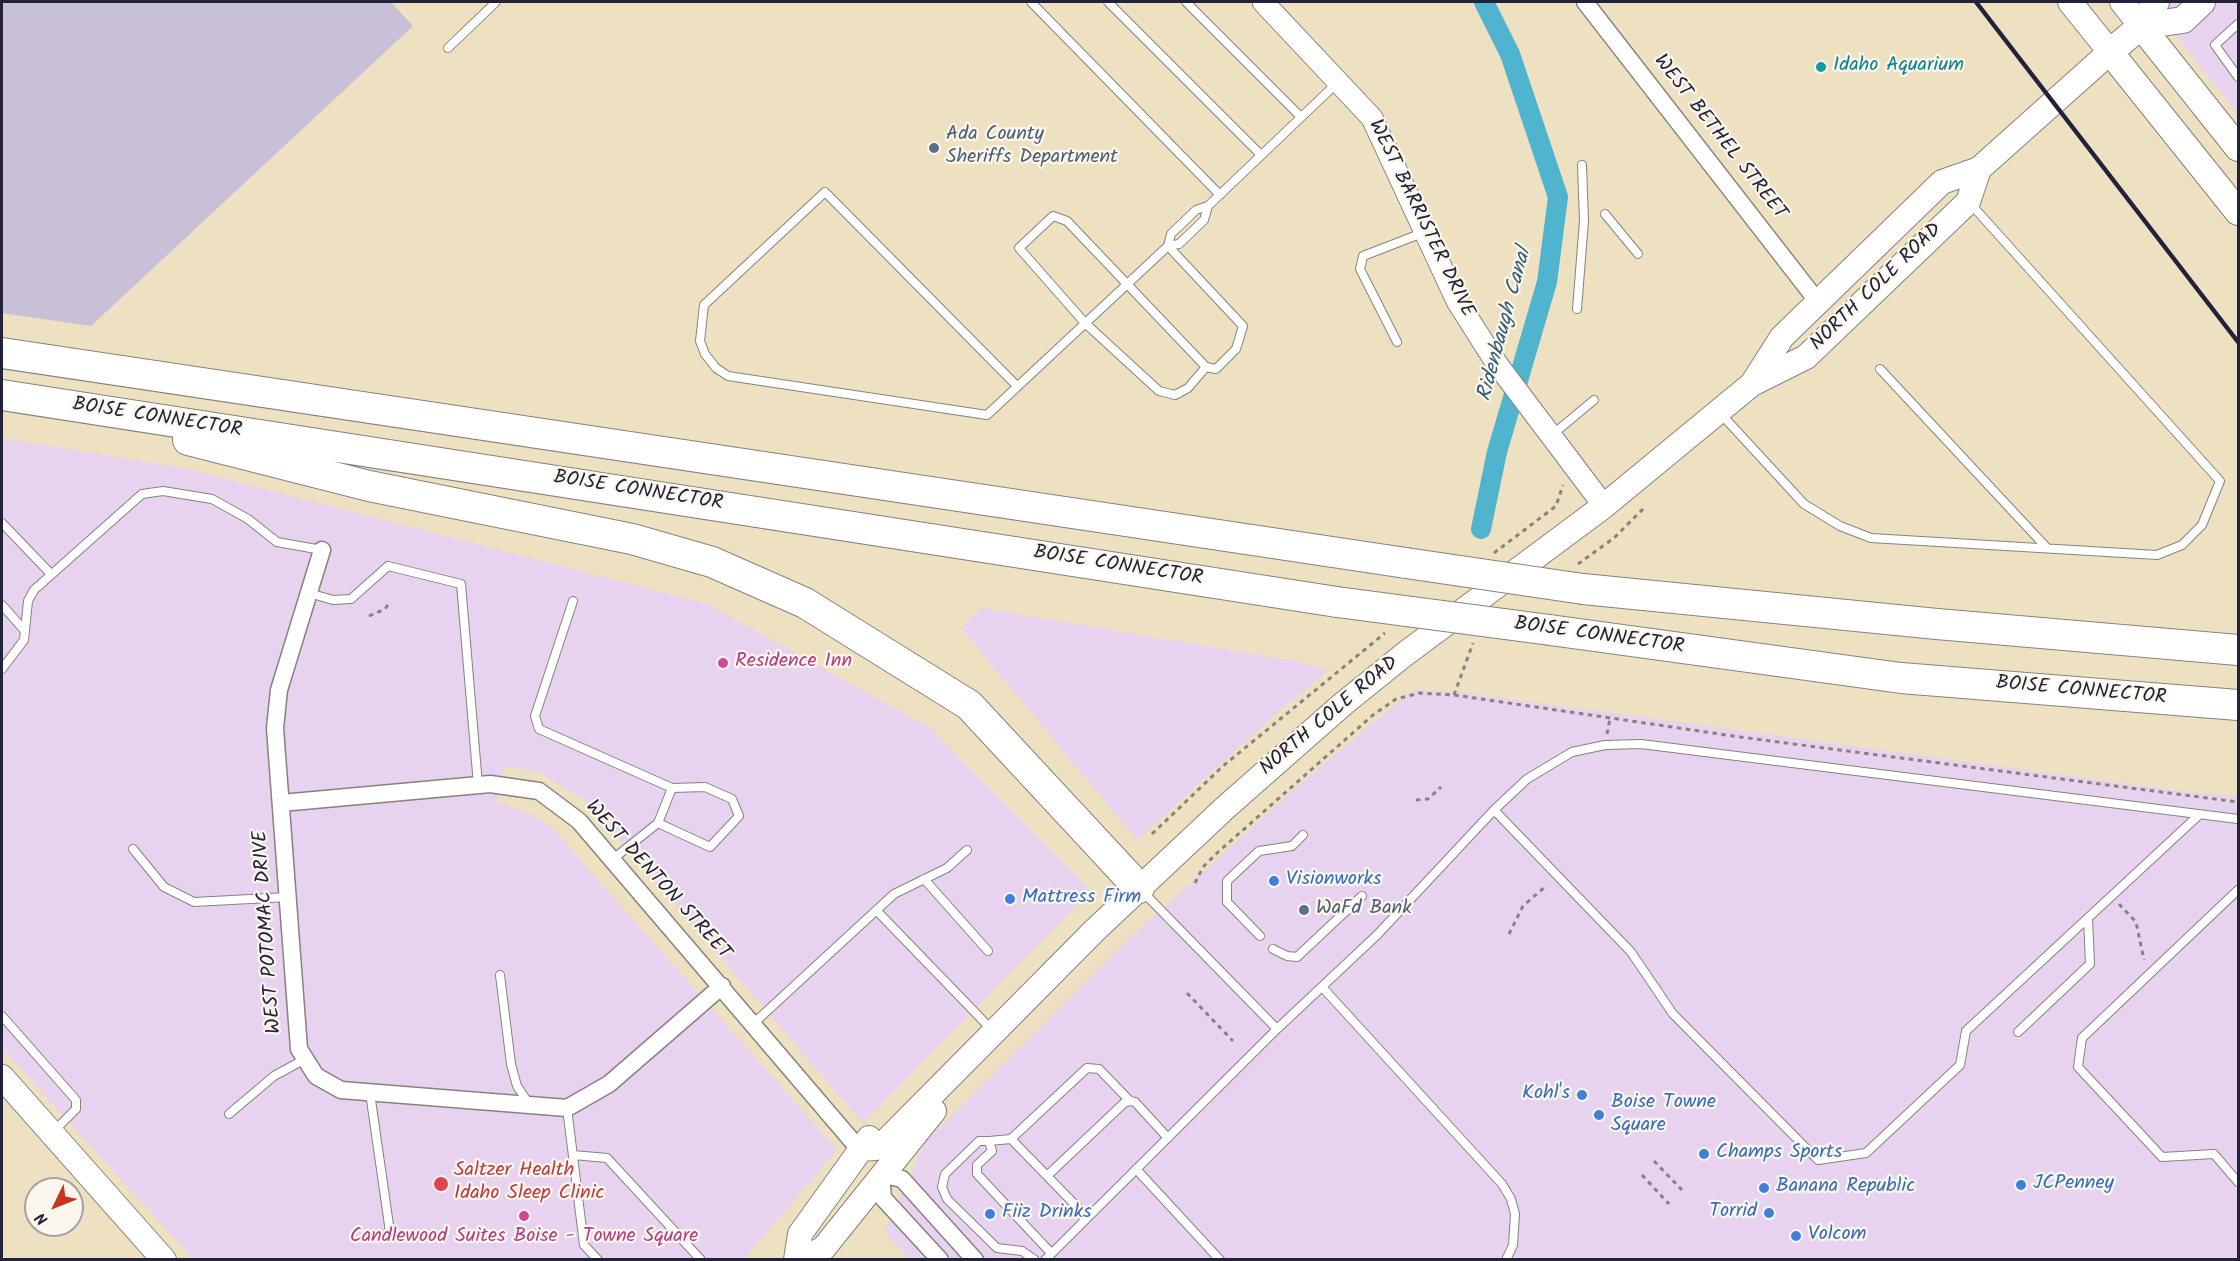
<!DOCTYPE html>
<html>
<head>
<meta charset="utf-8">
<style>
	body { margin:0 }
	#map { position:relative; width:2240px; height:1261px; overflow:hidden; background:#ede1c1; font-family:Kalam,sans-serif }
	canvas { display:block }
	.frame { position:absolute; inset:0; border:3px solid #22223b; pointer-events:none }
	.north { position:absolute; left:24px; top:1177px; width:60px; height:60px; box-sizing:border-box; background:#fbf7ec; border:2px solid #a4a2a5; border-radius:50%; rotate:227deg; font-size:16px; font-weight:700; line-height:24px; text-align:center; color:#22223b }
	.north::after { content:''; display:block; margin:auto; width:21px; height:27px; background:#c8321e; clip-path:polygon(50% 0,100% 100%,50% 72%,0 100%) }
</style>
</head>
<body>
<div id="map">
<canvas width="2240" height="1261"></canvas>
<div class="frame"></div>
<div class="north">N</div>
</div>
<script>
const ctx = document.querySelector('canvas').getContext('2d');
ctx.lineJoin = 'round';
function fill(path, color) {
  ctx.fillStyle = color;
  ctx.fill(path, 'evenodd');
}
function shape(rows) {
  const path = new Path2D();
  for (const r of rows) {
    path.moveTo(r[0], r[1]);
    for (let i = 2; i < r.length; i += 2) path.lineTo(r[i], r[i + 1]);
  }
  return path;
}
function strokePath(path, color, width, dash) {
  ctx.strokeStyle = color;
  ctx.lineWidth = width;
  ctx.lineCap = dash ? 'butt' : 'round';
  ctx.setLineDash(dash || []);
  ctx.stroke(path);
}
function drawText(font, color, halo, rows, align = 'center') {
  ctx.font = font + ' Kalam,sans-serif';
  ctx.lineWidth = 4.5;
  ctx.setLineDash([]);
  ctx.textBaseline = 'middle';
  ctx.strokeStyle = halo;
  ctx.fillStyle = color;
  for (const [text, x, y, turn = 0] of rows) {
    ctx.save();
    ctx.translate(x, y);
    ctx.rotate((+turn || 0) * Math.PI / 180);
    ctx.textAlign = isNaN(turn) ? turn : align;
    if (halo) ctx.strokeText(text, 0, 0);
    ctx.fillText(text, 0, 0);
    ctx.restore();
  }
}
fill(shape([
	[2149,2,2238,2,2238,114],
	[2,438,183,468,708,604,930,728,1091,891,863,1123,586,801,539,772,505,766,497,803,530,813,553,829,837,1150,744,1259,193,1259,2,1048],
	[982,608,1289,660,1329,670,1280,710,1137,840,961,628],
	[1413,690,1460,692,2194,793,2238,796,2238,1259,909,1260,885,1231,924,1143,1127,941,1300,784]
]), '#e7d2ef');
fill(shape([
	[2,2,391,2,413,26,91,326,2,313]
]), '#c8bfd8');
strokePath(shape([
	[1481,529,1497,452,1547,282,1558,197,1510,54,1484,2]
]), '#50b4ce', 20);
const service = shape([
	[1031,2,1220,195],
	[1108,2,1261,155],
	[1186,2,1301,117],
	[2238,24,2215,45,2238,77],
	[448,48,496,2],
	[1605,214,1638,254],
	[1168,246,1243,326,1236,349,1216,369,1206,367,1067,221,1053,216,1019,248,1085,323,1159,391,1175,395,1188,388,1206,367],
	[1168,246,1179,244,1204,220,1208,206],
	[1577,309,1584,221,1582,165],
	[1397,342,1360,269,1363,256,1425,232],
	[1880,369,2047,548],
	[1017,386,825,192,704,305,700,341,705,354,716,368,728,376,987,415,1168,246,1171,234,1196,210,1208,206,1337,83],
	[1721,414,1804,504,1840,526,1871,538,2157,555,2182,545,2202,525,2220,481,1969,202],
	[1552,435,1594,400],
	[2,523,51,574],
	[309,593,333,600,351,599,388,566,461,584,478,785],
	[573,601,535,716,539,729,672,788,658,823,613,859],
	[2,605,25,631],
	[2,669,24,640,28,601,34,590,142,494,163,491,212,499,248,519,277,542,322,550],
	[1494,810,1631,952,1673,1014,1818,1160,1866,1153,1960,1065,1966,1031,2200,814],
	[658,823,710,847,739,816,732,799,705,787,672,788],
	[133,849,164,887,194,902,288,897],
	[924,879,988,951],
	[2238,890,2082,1038,2078,1067,2162,1157,2214,1154,2238,1182],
	[1143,892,1277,1029],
	[877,911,993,1031],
	[1260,936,1227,902,1227,881,1259,851,1292,846,1303,835],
	[1273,949,1287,956,1297,957,1362,896],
	[500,975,511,1064,517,1086,529,1104],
	[1323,988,1502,1184,1511,1199,1515,1214,1513,1245,1506,1260],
	[2,1016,76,1100,76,1109,54,1131],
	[754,1023,894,894,947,868,967,850],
	[2018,1032,2090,964,2088,918],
	[370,1093,390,1232],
	[567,1108,584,1245,598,1260],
	[229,1114,274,1076,305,1059],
	[1011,1139,1087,1068,1099,1069,1130,1101],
	[989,1141,1011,1139,1087,1217],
	[573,1155,607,1158,701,1260],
	[1136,1169,1220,1260],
	[1047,1176,1124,1103,1130,1101,1135,1102,1168,1138],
	[1035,1260,1022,1251,997,1248,947,1199,942,1187,945,1174,979,1141,989,1141,992,1151,977,1165,977,1174,1051,1253],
	[1045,1260,1277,1029,1377,935,1494,810,1527,779,1572,752,1605,745,1641,744,2238,819]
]);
const minor = shape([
	[1585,2,1818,302],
	[322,550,279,690,275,728,299,1049,316,1076,341,1090,567,1108,609,1084,722,986],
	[281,803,490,784,539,791,579,821,859,1149],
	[940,1260,883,1198,881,1174,902,1179,975,1260]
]);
const tertiary = shape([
	[1263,2,1372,118,1457,301,1497,364,1604,506]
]);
const secondary = shape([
	[2122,2,2141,26],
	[1752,384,1782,337,1942,182,1979,169,2110,52,2070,2],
	[2,1077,164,1260],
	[859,1149,876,1148,888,1139,1094,931,1226,807,1343,704,1405,654,1604,506,1752,384,1806,357,1968,202,1979,169],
	[796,1260,800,1234,869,1138],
	[799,1260,823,1249,934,1111]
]);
const primary = shape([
	[2156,2,2141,26,2110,52,2238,212],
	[2141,26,2238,148],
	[2141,26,2183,20,2202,2]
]);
const motorway = shape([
	[2,353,1406,563],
	[2,395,1337,602],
	[188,440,369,486,632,539,712,562,805,603,969,705,1139,888],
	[1583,589,1937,624,2238,650],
	[1550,630,1901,678,2238,705]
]);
strokePath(service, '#88827e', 10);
strokePath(minor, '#88827e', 19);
strokePath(tertiary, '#88827e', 23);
strokePath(secondary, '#88827e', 26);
strokePath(primary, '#88827e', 28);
strokePath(motorway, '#88827e', 32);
strokePath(shape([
	[1494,553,1556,506,1563,485],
	[1578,564,1614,538,1644,508],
	[369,616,385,609,390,602],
	[1454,695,1473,643],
	[1607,734,1610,718],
	[1416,800,1428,799,1441,787],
	[1152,834,1223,766,1385,633],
	[1195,883,1203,867,1217,853,1373,715,1396,699,1420,693,1454,695,1740,737,2238,802],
	[2119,904,2136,922,2144,960],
	[1509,934,1523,906,1547,885],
	[1187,993,1233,1041],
	[1654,1161,1682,1190],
	[1642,1175,1669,1204]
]), '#88827e', 3, [4.5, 4.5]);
strokePath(service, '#fff', 8);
strokePath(minor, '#fff', 16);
strokePath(tertiary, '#fff', 21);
strokePath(secondary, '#fff', 24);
strokePath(primary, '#fff', 26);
strokePath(motorway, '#fff', 30);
strokePath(shape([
	[1976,2,2238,342]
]), '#22223b', 4.5);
const motorwayBridge = shape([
	[1406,563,1583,589],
	[1337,602,1550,630]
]);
strokePath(motorwayBridge, '#88827e', 32, []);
strokePath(motorwayBridge, '#fff', 30);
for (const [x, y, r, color] of [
	[1821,67,6,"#0f9aa8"],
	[934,148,6,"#5c6f8a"],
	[723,663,6,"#d1479c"],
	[1274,881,6,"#3f7fe0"],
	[1010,899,6,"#3f7fe0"],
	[1304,910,6,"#5c6f8a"],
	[1582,1095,6,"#3f7fe0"],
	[1599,1115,6,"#3f7fe0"],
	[1704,1154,6,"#3f7fe0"],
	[441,1184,8,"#e0444e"],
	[2021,1185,6,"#3f7fe0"],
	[1764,1188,6,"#3f7fe0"],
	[1769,1213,6,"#3f7fe0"],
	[990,1214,6,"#3f7fe0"],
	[524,1216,6,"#d1479c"],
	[1796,1236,6,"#3f7fe0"]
]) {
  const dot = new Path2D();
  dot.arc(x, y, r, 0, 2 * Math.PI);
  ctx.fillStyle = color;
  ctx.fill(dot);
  strokePath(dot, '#fbf7ec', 2);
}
drawText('20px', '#0d838f', '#fbf7ec', [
	["Idaho Aquarium",1833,67]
], 'left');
drawText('20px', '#4e5e75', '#fbf7ec', [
	["Ada County",946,136],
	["Sheriffs Department",946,159],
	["WaFd Bank",1316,910]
], 'left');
drawText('20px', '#22223b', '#fbf7ec', [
	["WEST BETHEL STREET",1719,138,52],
	["WEST BARRISTER DRIVE",1420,219,64],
	["NORTH COLE ROAD",1877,288,-44],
	["BOISE CONNECTOR",157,419,9],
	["BOISE CONNECTOR",638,492,9],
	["BOISE CONNECTOR",1118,567,9],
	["BOISE CONNECTOR",1599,637,8],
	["BOISE CONNECTOR",2081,692,5],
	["NORTH COLE ROAD",1330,717,-40],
	["WEST DENTON STREET",657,881,48],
	["WEST POTOMAC DRIVE",269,932,-94]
]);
drawText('20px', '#b23c85', '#fbf7ec', [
	["Residence Inn",735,663],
	["Candlewood Suites Boise - Towne Square",524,1238,"center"]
], 'left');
drawText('20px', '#366cbe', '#fbf7ec', [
	["Visionworks",1286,881],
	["Mattress Firm",1022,899],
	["Kohl's",1570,1095,"right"],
	["Boise Towne",1611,1104],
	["Square",1611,1127],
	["Champs Sports",1716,1154],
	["JCPenney",2033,1185],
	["Banana Republic",1776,1188],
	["Torrid",1757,1213,"right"],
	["Fiiz Drinks",1002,1214],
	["Volcom",1808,1236]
], 'left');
drawText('20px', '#be3a42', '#fbf7ec', [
	["Saltzer Health",454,1172],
	["Idaho Sleep Clinic",454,1195]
], 'left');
drawText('italic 21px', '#345c76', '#fbf7ec', [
	["Ridenbaugh Canal",1506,325,-75]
]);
</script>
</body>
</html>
